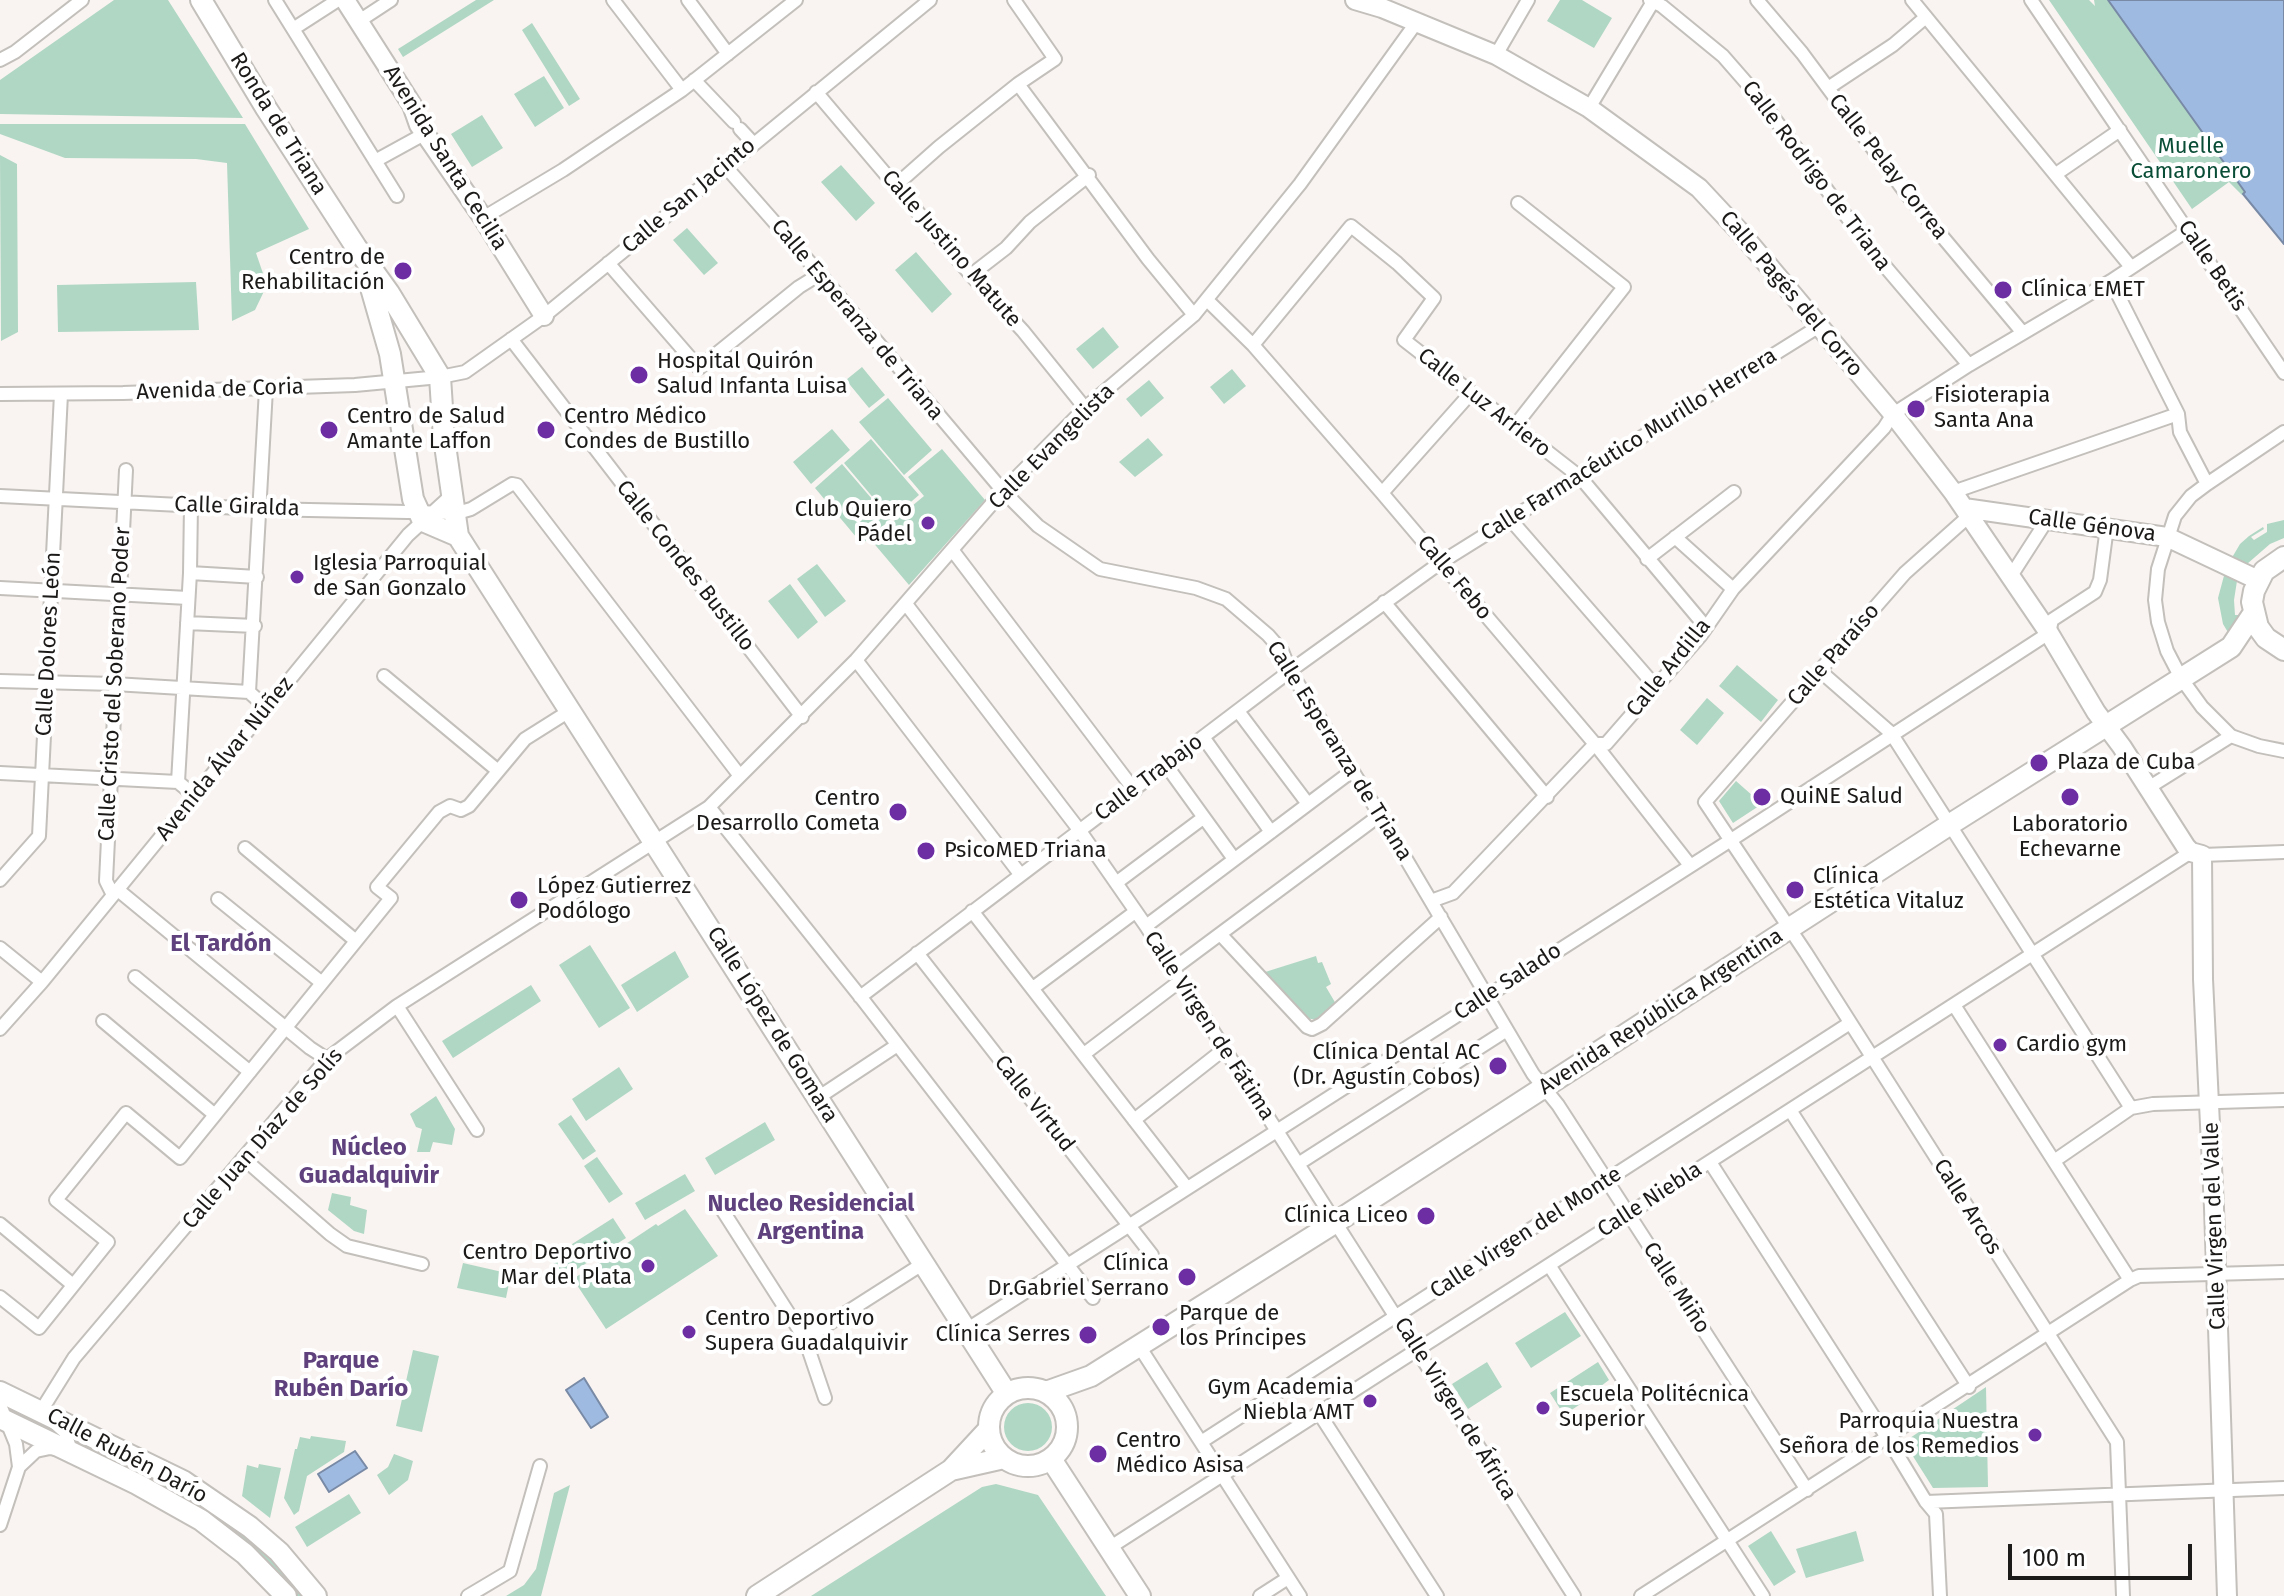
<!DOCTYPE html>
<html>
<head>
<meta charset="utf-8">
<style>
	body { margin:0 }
	#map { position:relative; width:2284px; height:1596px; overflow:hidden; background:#f9f4f1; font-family:"Fira Sans",sans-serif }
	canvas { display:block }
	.scale { position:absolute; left:2008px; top:1544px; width:184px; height:36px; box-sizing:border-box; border:4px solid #1c1a19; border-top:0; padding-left:10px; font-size:24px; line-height:28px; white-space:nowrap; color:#1c1a19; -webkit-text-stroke:6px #fff; paint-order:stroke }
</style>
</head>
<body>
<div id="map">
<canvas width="2284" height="1596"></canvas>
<div class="scale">100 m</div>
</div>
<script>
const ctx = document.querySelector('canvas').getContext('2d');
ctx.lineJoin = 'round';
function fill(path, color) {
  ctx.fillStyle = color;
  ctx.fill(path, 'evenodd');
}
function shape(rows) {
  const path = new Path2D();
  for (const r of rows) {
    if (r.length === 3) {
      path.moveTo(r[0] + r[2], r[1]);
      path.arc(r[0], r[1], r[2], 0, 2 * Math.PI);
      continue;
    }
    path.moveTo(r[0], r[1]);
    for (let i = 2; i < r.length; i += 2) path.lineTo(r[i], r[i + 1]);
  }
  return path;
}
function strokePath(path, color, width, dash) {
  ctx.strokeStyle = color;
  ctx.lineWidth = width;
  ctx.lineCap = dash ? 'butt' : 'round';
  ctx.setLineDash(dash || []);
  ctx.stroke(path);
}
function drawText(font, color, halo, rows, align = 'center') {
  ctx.font = font + ' "Fira Sans",sans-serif';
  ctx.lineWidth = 8;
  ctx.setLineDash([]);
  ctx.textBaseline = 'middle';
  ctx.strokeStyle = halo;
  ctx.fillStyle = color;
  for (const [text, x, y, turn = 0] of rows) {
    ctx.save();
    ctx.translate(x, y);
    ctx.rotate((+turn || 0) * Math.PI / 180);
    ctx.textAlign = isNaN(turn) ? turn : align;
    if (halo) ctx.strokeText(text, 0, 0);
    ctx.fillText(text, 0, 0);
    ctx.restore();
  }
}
fill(shape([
	[114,0,168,0,243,118,0,114,0,80],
	[476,0,494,0,403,57,398,49],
	[1560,0,1582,0,1612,18,1594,48,1547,21],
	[2049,0,2089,0,2095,6,2094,0,2108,0,2245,192,2242,195,2229,182,2192,209],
	[532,23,580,99,569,106,522,30],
	[544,76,564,108,535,127,514,94],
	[482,115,503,148,472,167,451,134],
	[0,124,245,124,309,229,256,253,267,285,255,310,232,321,227,163,196,159,65,158,0,134],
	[0,155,17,164,18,332,1,341],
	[841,165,875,203,856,221,821,182],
	[687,228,718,263,704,275,673,240],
	[916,252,952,294,932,313,895,270],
	[196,282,199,330,58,332,57,285],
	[1103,327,1119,347,1093,369,1076,349],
	[862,367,885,395,869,408,846,380],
	[1232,369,1246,386,1224,404,1210,387],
	[1149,380,1164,398,1141,417,1126,399],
	[888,398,932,450,904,475,859,422],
	[832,429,850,450,811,484,793,462],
	[1148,438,1163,455,1135,477,1119,462],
	[871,439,919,495,891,519,844,463],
	[942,449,985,500,909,585,871,540,924,496,908,477],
	[842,464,890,520,862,544,815,488],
	[2284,520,2284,538,2270,544,2247,564,2230,561,2240,544,2249,536,2263,527,2264,529,2251,537,2254,540,2267,532,2267,524],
	[817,564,846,601,825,617,797,579],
	[2225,572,2235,576,2237,581,2234,600,2235,615,2241,615,2229,634,2223,624,2218,598],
	[790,584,818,622,798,639,768,601],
	[1737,665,1778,700,1761,722,1719,686],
	[1707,698,1724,713,1697,745,1680,730],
	[1736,781,1762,804,1733,823,1719,801],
	[590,945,630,1008,599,1028,559,965],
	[675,951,689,977,637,1012,621,985],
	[1316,956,1318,963,1322,962,1331,984,1326,987,1336,1004,1319,1019,1311,1019,1303,1017,1262,973],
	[531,985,541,1001,453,1058,442,1041],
	[619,1067,633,1089,586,1121,572,1099],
	[436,1096,455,1129,452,1145,433,1142,430,1152,417,1152,422,1129,416,1127,410,1114],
	[571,1115,596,1151,583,1160,558,1124],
	[765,1122,775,1140,715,1175,705,1158],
	[597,1157,623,1194,609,1203,584,1166],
	[685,1174,695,1191,645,1220,635,1203],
	[332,1193,351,1197,350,1205,367,1210,364,1234,354,1231,328,1210],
	[685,1209,718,1256,606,1329,573,1279,656,1224,658,1226],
	[613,1218,626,1238,563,1278,550,1258,559,1253,562,1257,571,1250,569,1246],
	[463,1263,511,1274,506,1298,457,1288],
	[1565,1312,1581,1336,1531,1368,1515,1343],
	[413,1350,439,1356,422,1432,396,1426],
	[1487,1362,1502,1387,1468,1409,1452,1384],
	[1598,1362,1609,1380,1601,1386,1603,1389,1564,1415,1550,1393],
	[1986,1387,1988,1487,1933,1488,1904,1442],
	[1028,1427,24],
	[311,1436,346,1441,344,1452,307,1476,299,1511,294,1515,284,1498,295,1449,297,1449,300,1437,310,1439],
	[85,1442,173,1485,266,1551,307,1596,297,1596,280,1576,209,1515,159,1485,98,1456,82,1446],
	[394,1454,413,1461,408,1480,389,1495,377,1475,388,1467],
	[259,1464,281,1468,270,1518,242,1496,247,1465,258,1468],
	[996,1484,1038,1495,1106,1596,811,1596,982,1487],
	[570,1485,541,1596,506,1596,524,1585,536,1569,554,1493],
	[349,1494,361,1513,307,1547,295,1527],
	[1771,1531,1796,1572,1774,1586,1748,1546],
	[1856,1531,1864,1561,1806,1578,1796,1549]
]), '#b0d7c4');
const water = shape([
	[2108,0,2284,0,2284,244,2243,194,2245,192,2108,0],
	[584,1378,608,1417,591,1428,566,1390,584,1378],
	[355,1451,367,1468,329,1492,318,1474,355,1451]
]);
fill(water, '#9fbae1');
strokePath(water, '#788aa5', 2);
const street = shape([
	[275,0,397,196],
	[613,0,682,90],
	[688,0,728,54],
	[1650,0,1662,6,1723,56,1757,95,1872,251,1969,365],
	[1757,0,1802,53,1905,192,2023,333],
	[1912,0,2131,267],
	[2031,0,2284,373],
	[359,21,391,0],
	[293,29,338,0],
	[1496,55,1528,0],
	[0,60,15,52,82,0],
	[694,80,734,122],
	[1018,84,1148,259,1194,315],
	[1828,88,1893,45,1926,17],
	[816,92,971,275,1023,331,1085,408],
	[1589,108,1654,0],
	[740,129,753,143],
	[375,161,426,133],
	[725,166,820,274,1003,491,1038,526,1100,569,1196,588,1226,599,1268,635,1282,651,1290,671,1380,815,1533,1074,1558,1105,1807,1490],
	[2056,174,2120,130],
	[895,186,939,147,1018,84,1055,59,1014,0],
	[483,218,563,170,682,90,796,0],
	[608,263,699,368,799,287,820,274],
	[971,275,1006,248,1030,222,1089,175],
	[2111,281,2178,414,2180,432,2207,484],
	[1207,300,1253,345,1382,493,1595,744,1689,864],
	[511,339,802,717],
	[1253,345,1351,226,1397,263,1434,298,1404,340,1580,477,1705,626],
	[0,394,123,393,355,385,440,377,465,372,544,316,930,0],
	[1514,427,1624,287,1518,203],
	[2284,432,2207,484,2191,496,2175,516,2158,569,2155,600,2158,622,2167,651,2181,678,2202,707,2231,736,2259,746,2284,751],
	[1953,492,2178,414],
	[1382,493,1470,394],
	[0,496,260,509,457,513,471,509,512,484,517,485,740,776],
	[191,505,190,573,178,782,195,796],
	[1969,516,1905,573,1705,802,1806,953,2117,1442,2123,1596],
	[1510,519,1656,687],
	[1675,537,1733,589],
	[953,551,1135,791],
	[1647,559,1734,492],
	[190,573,257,577],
	[2011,576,2047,520],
	[0,588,188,598],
	[1384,602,1547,797],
	[906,604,1080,831,1146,926,1574,1596],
	[187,623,255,626],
	[856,660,1020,874],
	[1820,671,1891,733,2131,1108],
	[384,676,497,770],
	[0,681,114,684,249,692,267,708],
	[249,692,266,389],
	[1238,711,1308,804],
	[1203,737,1271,832],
	[1166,765,1234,859],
	[0,773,178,782],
	[2148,788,2231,736],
	[709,807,863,1000,1093,1298],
	[245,848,356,941],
	[2202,855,2284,852],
	[0,880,39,836,61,394],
	[1116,883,1203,818],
	[118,890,310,1048,327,1059],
	[113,895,106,881,126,470],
	[218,899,322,983],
	[1431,901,1453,893,1595,744,1606,744,1701,635,1733,589,1884,428,1893,414,1969,365,2111,281,2188,230],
	[972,911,1187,1188],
	[1146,926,1352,771],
	[1221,935,1307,1027,1312,1029,1322,1024,1441,917],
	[0,948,42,982],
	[917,953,1152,1255],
	[1173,969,1380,815],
	[135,977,250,1072],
	[1033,988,1135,912],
	[860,997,1290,671,1440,563,1818,327],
	[1954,1005,2130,1280],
	[397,1006,477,1130],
	[103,1021,215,1115],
	[0,1029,42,982,408,535,453,494],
	[1084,1054,1180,981],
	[819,1097,896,1046],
	[1790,1110,1969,1387],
	[1134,1120,1223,1050],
	[243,1158,330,1234,347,1246,422,1264],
	[2054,1161,2131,1108,2153,1104,2284,1100],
	[1710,1162,1888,1439,1926,1502,1936,1514,1940,1596],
	[1298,1164,1507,1030],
	[723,1211,805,1339,825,1398],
	[0,1224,73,1285],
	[1549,1265,1763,1596],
	[0,1297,39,1328,108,1242,56,1200,126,1113,180,1158,391,898,377,887,439,812,450,806,461,810,469,806,525,739,571,710],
	[966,1330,1731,840,2049,633,2052,620,2095,592,2100,580,2107,527],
	[805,1339,924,1263],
	[1139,1346,1300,1596],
	[0,1405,16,1444,19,1467,0,1525],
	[1319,1413,1437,1596],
	[1201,1442,1850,1023],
	[19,1467,36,1451,50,1448,71,1451,65,1432,41,1411,74,1358,327,1059,397,1006,709,807,856,660,1003,491,1085,408,1194,315,1300,184,1416,23],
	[1926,1502,2284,1488],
	[1109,1548,2191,852],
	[468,1596,510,1571,540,1466],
	[1260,1596,1288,1578],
	[1641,1596,2130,1280,2139,1276,2284,1272]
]);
const secondary = shape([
	[345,0,412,105,419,125,483,218,544,316],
	[1355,0,1382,8,1496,55,1589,108,1699,188,1741,233,1893,414,1953,492,2049,633,2096,712,2122,747,2186,847,2191,852,2202,855,2203,979,2214,1208,2227,1596],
	[1964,508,2167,537,2258,580]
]);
const primary = shape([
	[201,0,266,108,356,247,389,293,440,377,444,438,458,536,1007,1394],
	[367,274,390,354,413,499,423,521,458,536],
	[2284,557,2264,571,2254,591,2252,602,2258,627,2266,638,2284,650],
	[1028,1427,39],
	[0,1392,183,1481,250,1527,279,1552,316,1596],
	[1046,1392,1091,1376,1336,1222,1949,825,2231,647,2253,614],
	[0,1418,137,1484,201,1520,245,1554,286,1596],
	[1051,1459,1140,1596],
	[951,1470,1004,1458],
	[757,1596,951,1470,989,1429]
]);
strokePath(street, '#c3bfbb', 16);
strokePath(secondary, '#c3bfbb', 22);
strokePath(primary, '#c3bfbb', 24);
strokePath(street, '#fff', 12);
strokePath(secondary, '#fff', 18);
strokePath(primary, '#fff', 20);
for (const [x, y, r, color] of [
	[403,271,10,"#6e2ea3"],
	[2003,290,10,"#6e2ea3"],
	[639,375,10,"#6e2ea3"],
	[1916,409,10,"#6e2ea3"],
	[329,430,10,"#6e2ea3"],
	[546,430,10,"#6e2ea3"],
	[928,523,8,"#6e2ea3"],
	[297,577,8,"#6e2ea3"],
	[2039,763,10,"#6e2ea3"],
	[1762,797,10,"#6e2ea3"],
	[2070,797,10,"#6e2ea3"],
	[898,812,10,"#6e2ea3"],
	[926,851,10,"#6e2ea3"],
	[1795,890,10,"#6e2ea3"],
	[519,900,10,"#6e2ea3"],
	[2000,1045,8,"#6e2ea3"],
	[1498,1066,10,"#6e2ea3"],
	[1426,1216,10,"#6e2ea3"],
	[648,1266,8,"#6e2ea3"],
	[1187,1277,10,"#6e2ea3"],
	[1161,1327,10,"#6e2ea3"],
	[689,1332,8,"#6e2ea3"],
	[1088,1335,10,"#6e2ea3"],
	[1370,1401,8,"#6e2ea3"],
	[1543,1408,8,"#6e2ea3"],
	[2035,1435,8,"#6e2ea3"],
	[1098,1454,10,"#6e2ea3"]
]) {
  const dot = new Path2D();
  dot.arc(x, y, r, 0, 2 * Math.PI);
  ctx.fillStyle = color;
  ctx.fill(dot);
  strokePath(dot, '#fff', 3);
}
drawText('22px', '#1c1a19', '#fff', [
	["Ronda de Triana",278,124,58],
	["Avenida Santa Cecilia",445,158,58],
	["Calle Pelay Correa",1888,167,52],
	["Calle Rodrigo de Triana",1816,176,53],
	["Calle San Jacinto",689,196,-40],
	["Calle Justino Matute",951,249,49],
	["Calle Betis",2212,266,56],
	["Calle Pagés del Corro",1791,294,50],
	["Calle Esperanza de Triana",857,320,50],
	["Avenida de Coria",220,390,-2],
	["Calle Luz Arriero",1484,403,38],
	["Calle Farmacéutico Murillo Herrera",1629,445,-32],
	["Calle Evangelista",1052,447,-45],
	["Calle Giralda",237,507,2],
	["Calle Génova",2092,526,8],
	["Calle Condes Bustillo",685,566,52],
	["Calle Febo",1454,578,50],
	["Calle Dolores León",49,644,-87],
	["Calle Paraíso",1834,655,-49],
	["Calle Ardilla",1669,668,-51],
	["Calle Cristo del Soberano Poder",115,684,-87],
	["Calle Esperanza de Triana",1339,751,58],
	["Avenida Álvar Núñez",225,759,-51],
	["Calle Trabajo",1149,778,-37],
	["Calle Salado",1508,982,-33],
	["Avenida República Argentina",1661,1012,-33],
	["Calle López de Gomara",772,1025,58],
	["Calle Virgen de Fátima",1209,1026,57],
	["Calle Virtud",1034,1104,52],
	["Calle Juan Díaz de Solís",263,1139,-49],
	["Calle Niebla",1650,1200,-33],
	["Calle Arcos",1967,1207,58],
	["Calle Virgen del Valle",2215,1226,-92],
	["Calle Virgen del Monte",1526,1233,-33],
	["Calle Miño",1676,1288,57],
	["Calle Virgen de África",1455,1409,58],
	["Calle Rubén Darío",127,1456,28]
]);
drawText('22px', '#0a4d36', '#fff', [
	["Muelle",2191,147],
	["Camaronero",2191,172]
]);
drawText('22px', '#1c1a19', '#fff', [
	["Centro de",385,258,"right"],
	["Rehabilitación",385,283,"right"],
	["Clínica EMET",2021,290],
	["Hospital Quirón",657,362],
	["Salud Infanta Luisa",657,387],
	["Fisioterapia",1934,396],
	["Santa Ana",1934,421],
	["Centro de Salud",347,417],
	["Amante Laffon",347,442],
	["Centro Médico",564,417],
	["Condes de Bustillo",564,442],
	["Club Quiero",912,510,"right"],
	["Pádel",912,535,"right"],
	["Iglesia Parroquial",313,564],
	["de San Gonzalo",313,589],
	["Plaza de Cuba",2057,763],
	["QuiNE Salud",1780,797],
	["Centro",880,799,"right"],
	["Desarrollo Cometa",880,824,"right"],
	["Laboratorio",2070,825,"center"],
	["Echevarne",2070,850,"center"],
	["PsicoMED Triana",944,851],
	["Clínica",1813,877],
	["Estética Vitaluz",1813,902],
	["López Gutierrez",537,887],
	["Podólogo",537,912],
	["Cardio gym",2016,1045],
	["Clínica Dental AC",1480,1053,"right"],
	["(Dr. Agustín Cobos)",1480,1078,"right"],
	["Clínica Liceo",1408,1216,"right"],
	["Centro Deportivo",632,1253,"right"],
	["Mar del Plata",632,1278,"right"],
	["Clínica",1169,1264,"right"],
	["Dr.Gabriel Serrano",1169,1289,"right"],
	["Parque de",1179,1314],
	["los Príncipes",1179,1339],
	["Centro Deportivo",705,1319],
	["Supera Guadalquivir",705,1344],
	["Clínica Serres",1070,1335,"right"],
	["Gym Academia",1354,1388,"right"],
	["Niebla AMT",1354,1413,"right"],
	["Escuela Politécnica",1559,1395],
	["Superior",1559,1420],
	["Parroquia Nuestra",2019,1422,"right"],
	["Señora de los Remedios",2019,1447,"right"],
	["Centro",1116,1441],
	["Médico Asisa",1116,1466]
], 'left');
drawText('bold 24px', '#5e417d', '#fff', [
	["El Tardón",221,944],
	["Núcleo",369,1148],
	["Guadalquivir",369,1176],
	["Nucleo Residencial",811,1204],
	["Argentina",811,1232],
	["Parque",341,1361],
	["Rubén Darío",341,1389]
]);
</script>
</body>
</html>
